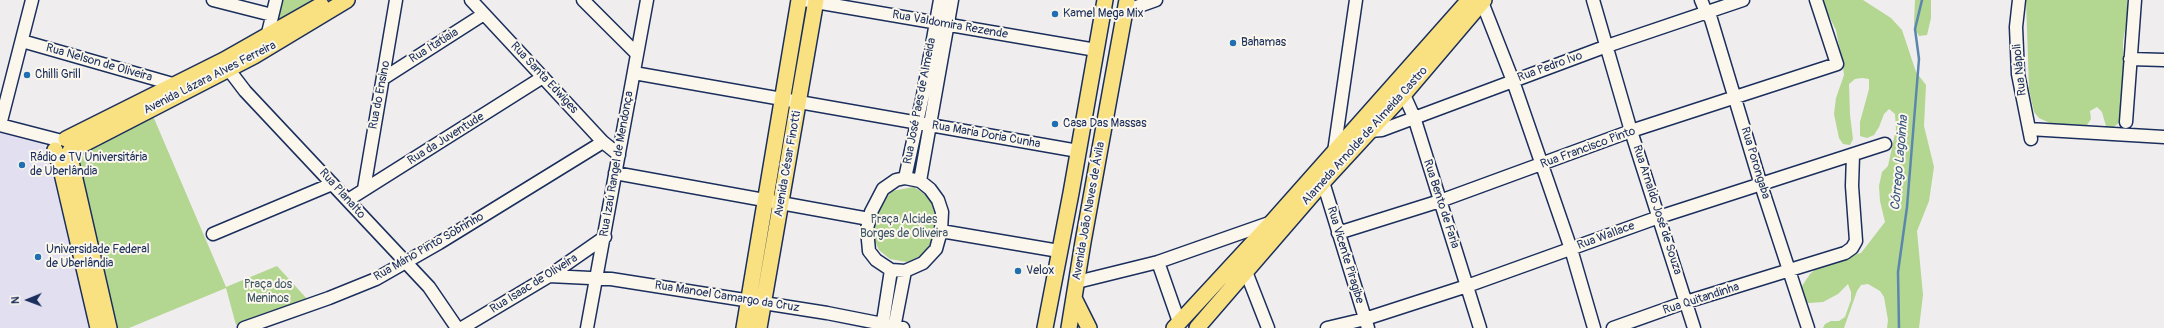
<!DOCTYPE html>
<html>
<head>
<meta charset="utf-8">
<style>
	body { margin:0 }
	#map { position:relative; width:2164px; height:328px; overflow:hidden; background:#f0edee; font-family:Pangolin,sans-serif }
	canvas { display:block }
	.north { position:absolute; left:8px; top:280px; width:40px; height:40px; -webkit-text-stroke:3px #fbf7ec; paint-order:stroke; rotate:269deg; font-size:11px; font-weight:700; line-height:16px; text-align:center; color:#1b2f5e }
	.north::after { content:''; display:block; margin:auto; width:14px; height:18px; background:#1b2f5e; clip-path:polygon(50% 0,100% 100%,50% 72%,0 100%) }
</style>
</head>
<body>
<div id="map">
<canvas width="2164" height="328"></canvas>
<div class="north">N</div>
</div>
<script>
const ctx = document.querySelector('canvas').getContext('2d');
ctx.lineJoin = 'round';
function fill(path, color) {
  ctx.fillStyle = color;
  ctx.fill(path, 'evenodd');
}
function shape(rows) {
  const path = new Path2D();
  for (const r of rows) {
    path.moveTo(r[0], r[1]);
    for (let i = 2; i < r.length; i += 2) path.lineTo(r[i], r[i + 1]);
  }
  return path;
}
function strokePath(path, color, width, dash) {
  ctx.strokeStyle = color;
  ctx.lineWidth = width;
  ctx.lineCap = dash ? 'butt' : 'round';
  ctx.setLineDash(dash || []);
  ctx.stroke(path);
}
function drawText(font, color, halo, rows, align = 'center') {
  ctx.font = font + ' Pangolin,sans-serif';
  ctx.lineWidth = 4;
  ctx.setLineDash([]);
  ctx.textBaseline = 'middle';
  ctx.strokeStyle = halo;
  ctx.fillStyle = color;
  for (const [text, x, y, turn = 0] of rows) {
    ctx.save();
    ctx.translate(x, y);
    ctx.rotate((+turn || 0) * Math.PI / 180);
    ctx.textAlign = isNaN(turn) ? turn : align;
    if (halo) ctx.strokeText(text, 0, 0);
    ctx.fillText(text, 0, 0);
    ctx.restore();
  }
}
fill(shape([
	[0,127,38,137,50,153,92,328,0,328]
]), '#e2e0f0');
fill(shape([
	[275,0,323,0,266,36],
	[1821,0,1863,0,1891,18,1902,30,1916,72,1926,85,1924,126,1934,167,1929,201,1917,231,1923,295,1919,328,1887,328,1888,320,1884,297,1880,291,1868,284,1861,285,1857,291,1844,328,1823,328,1825,324,1831,321,1839,321,1845,317,1851,300,1851,292,1848,284,1838,294,1823,302,1809,303,1801,300,1802,286,1810,274,1823,263,1861,253,1885,222,1880,201,1879,186,1882,172,1888,166,1896,129,1895,114,1889,109,1884,114,1879,127,1874,135,1867,138,1860,136,1860,122,1869,89,1869,79,1862,78,1855,79,1849,84,1850,115,1853,139,1850,145,1843,144,1839,138,1834,114,1836,98,1844,75,1843,67,1836,30],
	[1915,0,1931,0,1931,18,1927,35,1919,36,1915,29,1914,23],
	[2026,0,2127,0,2128,14,2123,41,2123,90,2120,116,2119,123,2112,128,2106,126,2102,112,2097,107,2090,111,2091,119,2087,125,2052,124,2039,118,2034,112,2029,89],
	[153,116,226,287,277,266,308,300,236,325,226,288,129,328,117,328,75,156],
	[914,187,930,198,937,220,934,238,923,255,907,262,890,259,879,250,873,237,874,220,881,205,892,191]
]), '#b3d690');
strokePath(shape([
	[1899,328,1898,272,1907,207,1919,59,1915,29,1922,0]
]), '#5b87af', 2.5);
const minor = shape([
	[213,0,272,15],
	[471,0,603,142,619,155],
	[583,0,637,54],
	[804,0,1096,50],
	[1593,0,1631,131,1694,328],
	[1701,0,1706,12,1711,19,1761,185,1808,328],
	[2019,0,2016,27,2018,74,2031,139],
	[1482,2,1513,81,1571,249,1594,328],
	[1125,11,1156,0],
	[22,41,176,85],
	[269,41,267,37,276,0],
	[2130,59,2164,60],
	[225,61,229,70,245,91,429,287,457,328],
	[634,73,1078,151],
	[384,78,484,14],
	[1400,86,1414,117,1480,328],
	[2126,122,2135,0],
	[0,125,32,0],
	[0,125,58,140],
	[1367,128,1370,131,1382,130,1607,46,1743,0],
	[2029,129,2164,137],
	[1334,152,1356,0],
	[615,173,869,219],
	[905,178,920,181,930,189,938,200,942,212,941,231,936,249,923,263,905,271,891,270,876,260,869,251,867,229,871,212,883,189,896,180,905,178],
	[905,178,923,95,940,0],
	[920,181,952,0],
	[1323,182,1368,328],
	[364,189,396,0],
	[348,200,543,77],
	[941,231,1059,251],
	[1338,233,1440,201,1631,131,1837,64,1816,0],
	[213,234,332,184],
	[1158,262,1179,322],
	[1243,264,1268,328],
	[549,276,611,279,827,313,903,328],
	[1077,282,1158,262,1272,222],
	[244,328,329,298,376,279,439,243,603,142],
	[462,328,549,276,605,237],
	[587,328,647,0],
	[882,328,891,270],
	[894,328,905,271],
	[1327,328,1365,319,1467,286,1659,217,1885,144],
	[1613,328,1686,302,1845,253,1852,248,1856,241,1852,186,1853,155]
]);
const major = shape([
	[66,139,224,60,321,5],
	[55,150,61,169,98,328],
	[70,151,254,56,347,0],
	[69,153,109,328],
	[1075,300,1089,328],
	[744,328,799,0],
	[759,328,816,0],
	[1045,328,1071,193,1105,0],
	[1069,328,1083,242,1127,0],
	[1174,328,1272,222,1469,0],
	[1197,328,1323,182,1405,93,1484,0]
]);
strokePath(minor, '#1b2f5e', 15);
strokePath(major, '#1b2f5e', 18);
strokePath(minor, '#fbf7ec', 12);
strokePath(major, '#f9e181', 15);
for (const [x, y, r, color] of [
	[1055,14,4,"#1f6fb2"],
	[1233,43,4,"#1f6fb2"],
	[27,75,4,"#1f6fb2"],
	[1055,124,4,"#1f6fb2"],
	[22,165,4,"#1f6fb2"],
	[38,257,4,"#1f6fb2"],
	[1018,271,4,"#1f6fb2"]
]) {
  const dot = new Path2D();
  dot.arc(x, y, r, 0, 2 * Math.PI);
  ctx.fillStyle = color;
  ctx.fill(dot);
  strokePath(dot, '#fbf7ec', 1.5);
}
drawText('12px', '#1b2f5e', '#fbf7ec', [
	["Kamel Mega Mix",1063,14],
	["Bahamas",1241,43],
	["Chilli Grill",35,75],
	["Casa Das Massas",1063,124],
	["Rádio e TV Universitária",30,158],
	["de Uberlândia",30,172],
	["Universidade Federal",46,250],
	["de Uberlândia",46,264],
	["Velox",1026,271]
], 'left');
drawText('12px', '#1b2f5e', '#fbf7ec', [
	["Rua Valdomira Rezende",950,25,10],
	["Rua Itatiaia",434,46,-32],
	["Rua Nelson de Oliveira",99,63,16],
	["Rua Pedro Ivo",1550,67,-20],
	["Rua Nápoli",2020,70,-96],
	["Avenida Lázara Alves Ferreira",210,78,-27],
	["Rua Santa Edwiges",544,78,47],
	["Rua do Ensino",380,95,-79],
	["Rua José Paes de Almeida",920,101,-79],
	["Rua Maria Doria Cunha",986,135,10],
	["Alameda Arnolde de Almeida Castro",1365,136,-48],
	["Rua da Juventude",446,139,-32],
	["Rua Francisco Pinto",1588,148,-20],
	["Rua Porongaba",1755,163,73],
	["Rua Izaú Rangel de Mendonça",617,164,-80],
	["Avenida César Finotti",788,164,-80],
	["Rua Planalto",342,194,48],
	["Rua Bento de Faria",1441,204,72],
	["Rua Arnaldo José de Souza",1657,210,72],
	["Avenida João Naves de Ávila",1089,211,-80],
	["Rua Wallace",1606,236,-20],
	["Rua Mário Pinto Sobrinho",429,247,-30],
	["Rua Vicente Piragibe",1345,255,73],
	["Rua Isaac de Oliveira",534,284,-32],
	["Rua Manoel Camargo da Cruz",727,297,9],
	["Rua Quitandinha",1701,299,-18]
]);
drawText('12px', '#41596a', '#fbf7ec', [
	["Praça Alcides",904,220],
	["Borges de Oliveira",904,234],
	["Praça dos",268,285],
	["Meninos",268,299]
]);
drawText('italic 13px', '#365480', '#fbf7ec', [
	["Córrego Lagoinha",1900,163,-85]
]);
</script>
</body>
</html>
